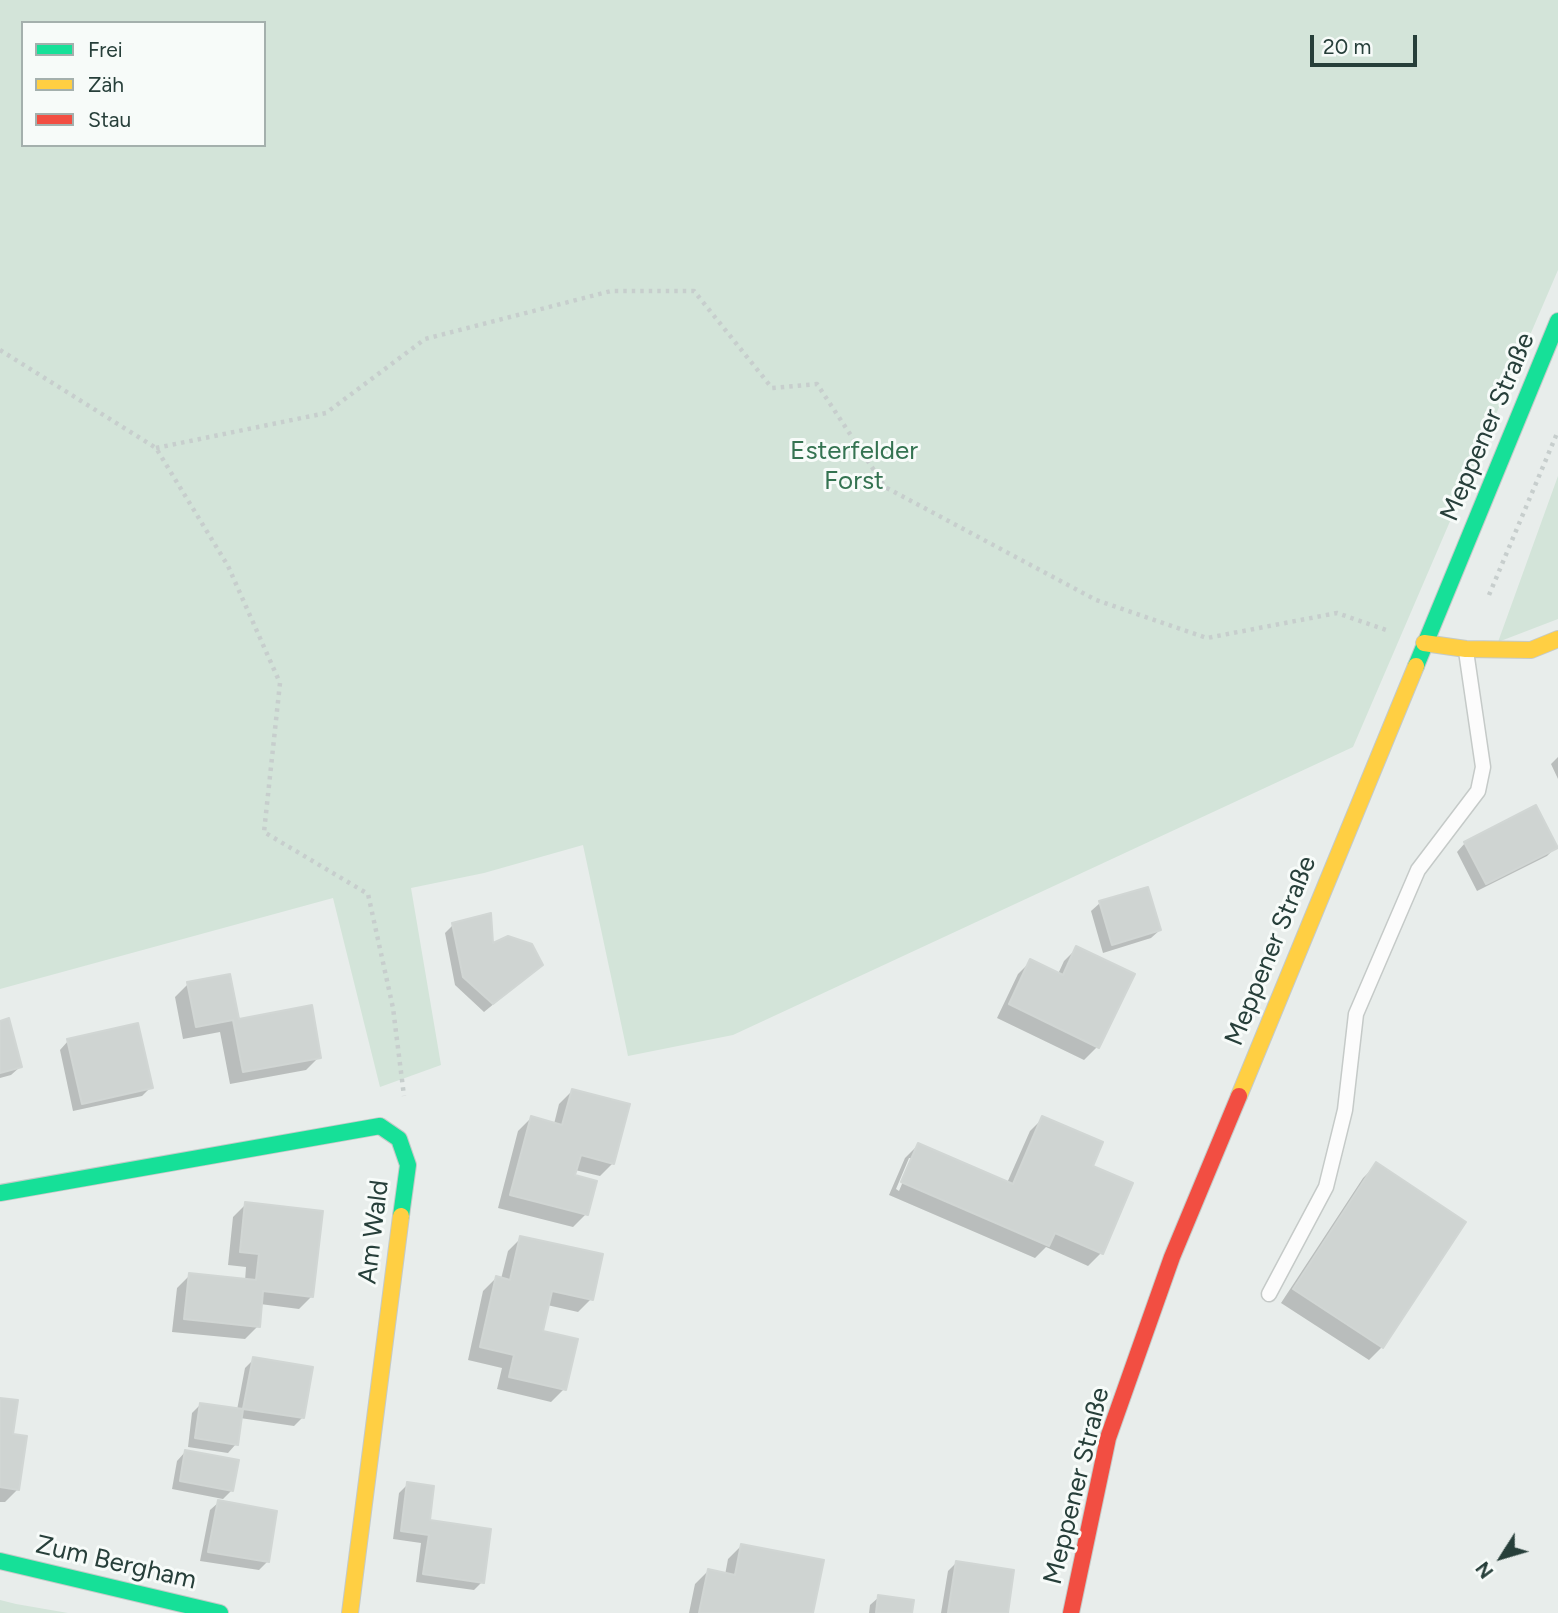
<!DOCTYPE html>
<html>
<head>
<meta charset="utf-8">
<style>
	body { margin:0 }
	#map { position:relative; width:1558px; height:1613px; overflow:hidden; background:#e8edeb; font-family:Figtree,sans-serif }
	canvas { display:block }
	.legend { position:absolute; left:21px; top:21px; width:245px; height:126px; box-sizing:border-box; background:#f7fbf9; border:2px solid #a4b0ad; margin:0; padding:9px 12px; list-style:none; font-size:21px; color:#273f3a }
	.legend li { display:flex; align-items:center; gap:14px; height:35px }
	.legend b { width:35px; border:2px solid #a4b0ad }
	.north { position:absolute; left:1467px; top:1522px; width:70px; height:70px; -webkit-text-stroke:5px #f7fbf9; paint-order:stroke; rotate:233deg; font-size:19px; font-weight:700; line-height:28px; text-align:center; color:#273f3a }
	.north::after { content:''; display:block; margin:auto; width:24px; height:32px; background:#273f3a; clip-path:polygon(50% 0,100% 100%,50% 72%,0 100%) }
	.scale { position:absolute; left:1310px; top:35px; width:107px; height:32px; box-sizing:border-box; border:4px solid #273f3a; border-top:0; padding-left:9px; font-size:21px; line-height:24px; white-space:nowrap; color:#273f3a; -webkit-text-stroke:5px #f7fbf9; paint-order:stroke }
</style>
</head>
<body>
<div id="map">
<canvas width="1558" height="1613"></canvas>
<ul class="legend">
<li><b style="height:9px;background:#16e098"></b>Frei</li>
<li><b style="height:9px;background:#ffcf43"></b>Zäh</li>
<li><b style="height:9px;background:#f24e42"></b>Stau</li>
</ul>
<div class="north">N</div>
<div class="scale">20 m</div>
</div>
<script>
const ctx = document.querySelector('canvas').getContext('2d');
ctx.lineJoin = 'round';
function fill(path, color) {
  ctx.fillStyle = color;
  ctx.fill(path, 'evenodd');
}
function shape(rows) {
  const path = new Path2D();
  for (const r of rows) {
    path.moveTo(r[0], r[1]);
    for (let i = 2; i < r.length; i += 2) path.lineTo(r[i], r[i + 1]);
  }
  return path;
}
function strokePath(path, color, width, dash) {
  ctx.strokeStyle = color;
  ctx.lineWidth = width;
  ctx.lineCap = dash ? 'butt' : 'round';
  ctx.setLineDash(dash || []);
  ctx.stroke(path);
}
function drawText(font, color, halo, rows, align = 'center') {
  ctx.font = font + ' Figtree,sans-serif';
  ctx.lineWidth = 6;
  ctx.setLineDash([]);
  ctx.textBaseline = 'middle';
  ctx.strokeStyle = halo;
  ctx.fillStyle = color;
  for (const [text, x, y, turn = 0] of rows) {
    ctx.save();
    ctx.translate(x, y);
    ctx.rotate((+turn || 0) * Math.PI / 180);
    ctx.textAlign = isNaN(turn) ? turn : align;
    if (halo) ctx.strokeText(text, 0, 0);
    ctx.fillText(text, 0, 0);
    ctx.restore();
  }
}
fill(shape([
	[0,0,1558,0,1558,270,1353,747,733,1035,628,1056,583,845,484,873,411,888,441,1065,380,1087,333,898,0,989],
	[23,23,264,23,264,145,23,145],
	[1558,476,1558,619,1498,642],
	[0,1600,16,1604,68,1613,0,1613]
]), '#d3e4d9');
fill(shape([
	[1558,757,1558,779,1551,764],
	[1465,843,1556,847,1547,856,1477,891,1457,852],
	[1147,889,1160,930,1151,938,1103,953,1091,911,1100,903],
	[453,925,492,946,541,965,484,1012,455,985,445,933],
	[1077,948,1097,1047,1084,1060,997,1018,1018,974,1031,961,1058,974,1064,961],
	[188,984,237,1021,319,1057,306,1070,230,1084,220,1032,183,1039,175,997],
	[0,1022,20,1067,11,1075,0,1078],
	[68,1041,151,1087,142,1096,73,1111,60,1050],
	[572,1091,613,1163,600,1176,575,1170,573,1177,586,1214,573,1227,498,1208,518,1131,531,1118,554,1124,559,1104],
	[1043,1118,1091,1167,1101,1253,1088,1266,1046,1247,1035,1258,889,1195,905,1158,918,1145,1007,1183,1030,1131],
	[909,1158,913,1158,899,1191,896,1189],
	[1376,1165,1382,1347,1369,1360,1281,1303,1363,1178],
	[246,1204,312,1296,299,1309,260,1304,258,1326,245,1339,172,1332,177,1288,190,1275,245,1281,246,1267,228,1265,233,1217],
	[521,1238,591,1299,578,1312,547,1305,541,1332,564,1389,551,1402,497,1389,502,1368,468,1360,483,1291,496,1278,501,1279,508,1251],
	[254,1359,303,1417,294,1426,240,1418,236,1444,228,1453,188,1447,192,1413,200,1405,237,1410,245,1368],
	[0,1399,11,1435,18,1489,5,1502,0,1502],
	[185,1452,232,1490,223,1499,172,1489,177,1461],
	[408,1484,428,1521,482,1582,474,1590,416,1582,421,1543,393,1539,399,1493],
	[219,1502,268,1561,259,1570,200,1561,210,1510],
	[741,1546,811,1613,689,1613,695,1584,708,1571,725,1575,728,1559],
	[956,1563,1006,1613,941,1613,948,1571],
	[879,1597,911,1613,869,1613,870,1605]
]), '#0003');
const building = shape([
	[1536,805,1558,848,1486,884,1464,842,1536,805],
	[1148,887,1161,930,1112,945,1099,901,1148,887],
	[491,913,493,943,508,936,532,944,543,965,493,1004,463,977,452,923,491,913],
	[1076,946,1135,974,1099,1048,1009,1004,1030,959,1063,975,1076,946],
	[230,974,239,1019,312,1005,321,1058,243,1072,233,1020,196,1027,187,982,230,974],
	[9,1018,22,1067,0,1073,0,1021,9,1018],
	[138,1023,153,1088,82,1104,67,1039,138,1023],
	[572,1089,630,1104,614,1164,581,1155,575,1175,597,1181,588,1215,510,1195,531,1116,562,1125,572,1089],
	[1042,1116,1103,1142,1093,1166,1133,1183,1103,1254,1055,1233,1049,1246,901,1182,918,1143,1013,1184,1042,1116],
	[1376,1162,1466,1222,1383,1348,1293,1289,1376,1162],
	[245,1202,323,1211,313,1297,263,1291,260,1327,184,1319,189,1273,256,1280,259,1254,240,1252,245,1202],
	[520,1236,603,1254,593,1300,552,1291,543,1331,578,1339,566,1390,509,1377,514,1355,480,1347,496,1276,510,1280,520,1236],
	[253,1357,313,1367,304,1418,243,1409,253,1357],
	[0,1398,18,1400,13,1434,27,1436,19,1490,0,1487,0,1398],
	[200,1403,243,1409,238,1445,195,1438,200,1403],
	[185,1450,239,1460,233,1491,180,1481,185,1450],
	[407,1482,434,1486,430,1520,491,1529,484,1583,423,1574,429,1535,401,1531,407,1482],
	[218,1500,277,1511,269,1562,208,1552,218,1500],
	[741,1544,824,1560,813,1613,699,1613,708,1569,735,1575,741,1544],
	[956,1561,1014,1570,1008,1613,948,1613,956,1561],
	[878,1595,914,1600,912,1613,876,1613,878,1595]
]);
fill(building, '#cfd4d2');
strokePath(building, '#d1d6d4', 2);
const lane = shape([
	[1269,1294,1326,1187,1345,1110,1356,1014,1418,870,1478,791,1483,767,1466,651]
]);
const fast = shape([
	[1416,666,1558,321],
	[0,1193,380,1126,399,1139,408,1165,401,1216],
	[0,1561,220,1613]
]);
const slow = shape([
	[1424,643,1466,649,1531,650,1558,639],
	[1239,1096,1416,666],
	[350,1613,401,1216]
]);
const jam = shape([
	[1071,1613,1108,1438,1172,1257,1239,1096]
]);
strokePath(lane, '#c5cac8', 17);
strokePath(fast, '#c4cac8', 18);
strokePath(slow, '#c4cac8', 18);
strokePath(jam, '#c4cac8', 18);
strokePath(shape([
	[0,350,156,448,228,566,280,683,264,832,368,894,393,1008,404,1096],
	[156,448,326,413,425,339,611,291,694,291,772,388,817,384,885,487,1096,600,1207,638,1337,613,1389,631],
	[1489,595,1558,431]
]), '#c7cecd', 4.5, [3.5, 5]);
strokePath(lane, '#fcfcfc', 14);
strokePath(fast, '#16e098', 16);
strokePath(slow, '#ffcf43', 16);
strokePath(jam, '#f24e42', 16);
drawText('26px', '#273f3a', '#f7fbf9', [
	["Meppener Straße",1488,427,-67],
	["Meppener Straße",1271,951,-68],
	["Am Wald",374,1232,-83],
	["Meppener Straße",1077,1486,-76],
	["Zum Bergham",116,1563,13]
]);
drawText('26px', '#347351', '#f7fbf9', [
	["Esterfelder",854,451],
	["Forst",854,481]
]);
</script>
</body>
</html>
